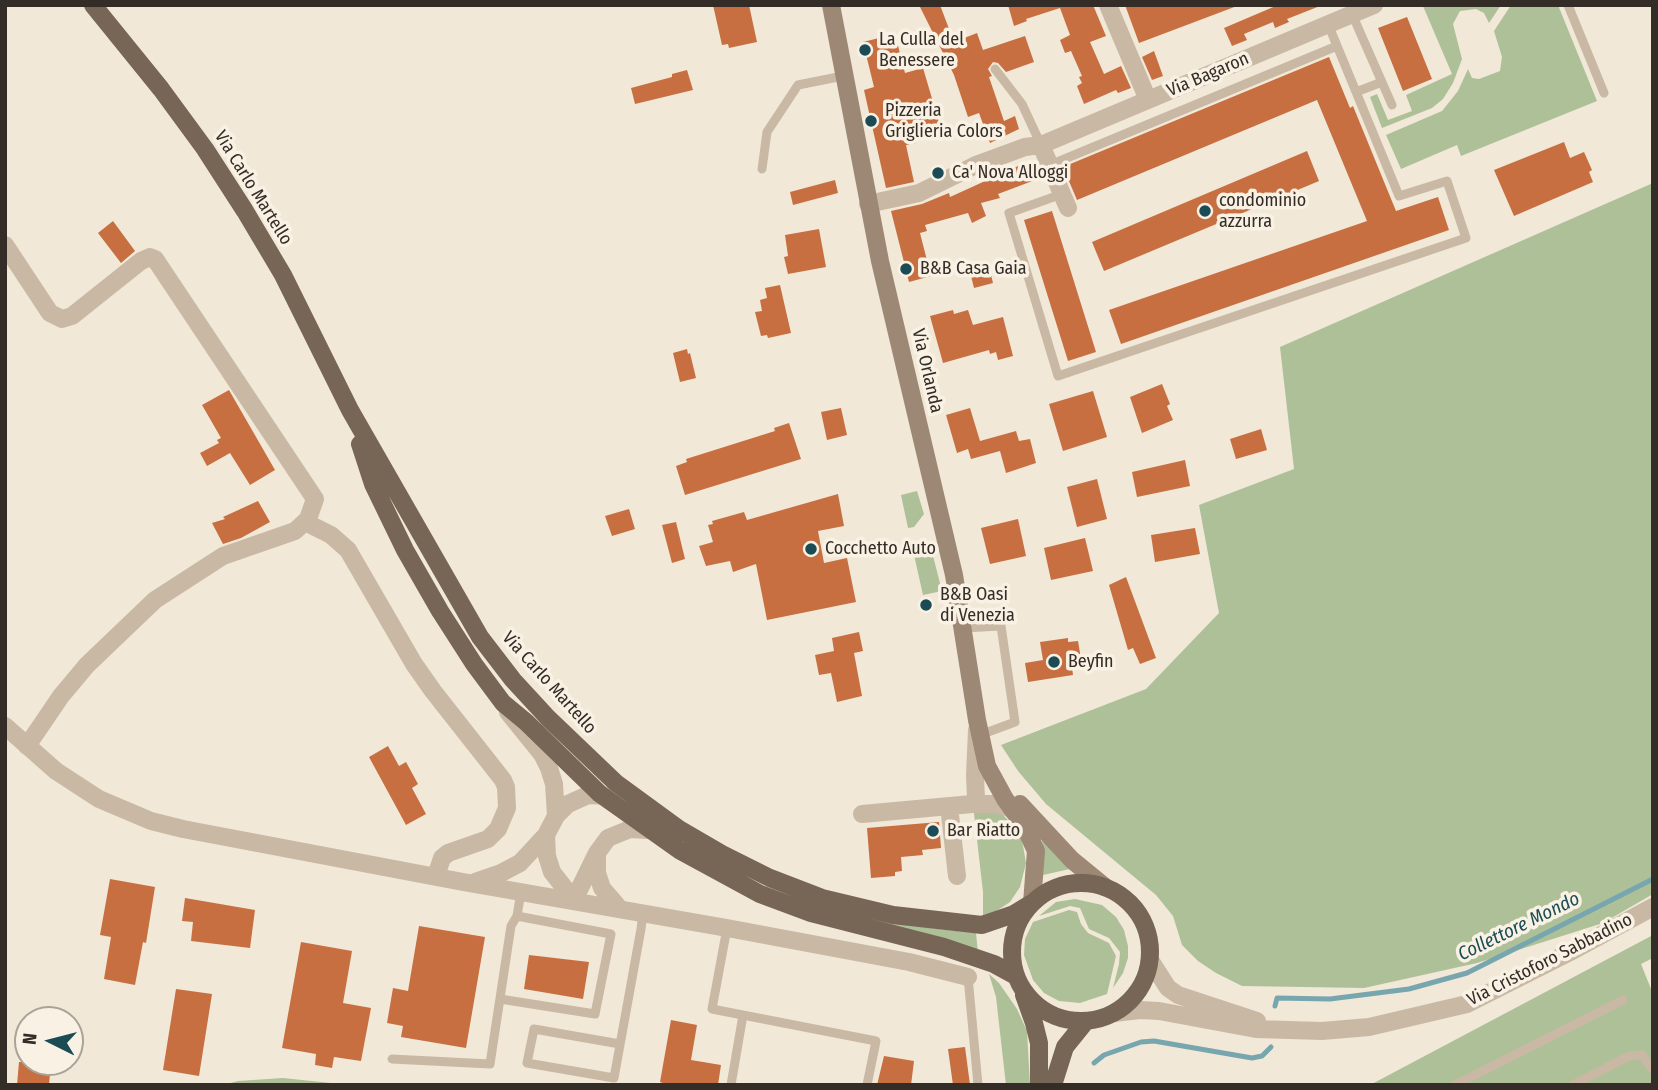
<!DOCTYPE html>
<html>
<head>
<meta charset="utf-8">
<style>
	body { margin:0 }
	#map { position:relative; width:1658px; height:1090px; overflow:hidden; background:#f1e8d8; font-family:"Fira Sans Condensed",sans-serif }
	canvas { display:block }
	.frame { position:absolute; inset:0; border:7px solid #342c26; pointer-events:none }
	.north { position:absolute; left:14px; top:1006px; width:70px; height:70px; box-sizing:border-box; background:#f9f2e4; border:2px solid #aaa398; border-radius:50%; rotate:276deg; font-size:19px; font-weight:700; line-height:28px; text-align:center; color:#342c26 }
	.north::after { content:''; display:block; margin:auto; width:24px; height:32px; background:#1b4c56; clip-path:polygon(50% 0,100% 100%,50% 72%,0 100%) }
</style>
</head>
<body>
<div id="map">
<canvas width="1658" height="1090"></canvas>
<div class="frame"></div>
<div class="north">N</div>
</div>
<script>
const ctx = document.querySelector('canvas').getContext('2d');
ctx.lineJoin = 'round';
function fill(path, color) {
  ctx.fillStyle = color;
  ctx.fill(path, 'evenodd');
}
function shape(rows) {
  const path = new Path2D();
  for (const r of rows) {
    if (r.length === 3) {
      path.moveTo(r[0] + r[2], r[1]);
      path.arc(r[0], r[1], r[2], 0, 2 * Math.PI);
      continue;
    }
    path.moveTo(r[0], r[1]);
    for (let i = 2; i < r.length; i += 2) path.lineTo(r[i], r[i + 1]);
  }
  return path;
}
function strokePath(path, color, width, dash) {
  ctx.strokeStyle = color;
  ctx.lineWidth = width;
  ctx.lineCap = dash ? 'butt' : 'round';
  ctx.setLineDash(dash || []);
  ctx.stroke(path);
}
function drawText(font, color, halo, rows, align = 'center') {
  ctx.font = font + ' "Fira Sans Condensed",sans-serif';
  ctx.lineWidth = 7;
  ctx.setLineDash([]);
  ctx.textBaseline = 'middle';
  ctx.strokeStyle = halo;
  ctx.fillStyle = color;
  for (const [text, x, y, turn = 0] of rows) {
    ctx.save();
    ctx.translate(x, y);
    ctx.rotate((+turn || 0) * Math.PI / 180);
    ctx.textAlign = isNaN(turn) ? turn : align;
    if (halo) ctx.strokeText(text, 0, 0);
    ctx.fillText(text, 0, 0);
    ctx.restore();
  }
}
fill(shape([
	[1501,5,1489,23,1484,13,1476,9,1460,11,1453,24,1462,59,1453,83,1443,99,1432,108,1382,128,1370,97,1377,94,1388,120,1412,111,1406,95,1452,74,1423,6],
	[1511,5,1558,5,1597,101,1461,156,1457,145,1401,169,1386,135,1442,111,1458,91,1468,69,1472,78,1479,79,1500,71,1502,57,1494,31],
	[1653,183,1653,894,1603,923,1477,963,1364,988,1242,986,1216,973,1198,961,1182,945,1173,916,1156,895,1046,804,1018,771,1001,745,1146,689,1219,613,1199,505,1294,469,1280,347],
	[917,491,924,514,914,527,908,528,901,495],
	[912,546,932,552,942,591,923,595],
	[991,810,1001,813,1015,827,1022,840,1026,863,1020,887,1010,902,992,914,983,915,983,892,974,813],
	[1042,839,1070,869,1043,875],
	[1075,899,1102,905,1116,917,1124,930,1128,946,1128,958,1123,973,1113,988,1119,964,1120,952,1109,938,1089,929,1080,908,1070,906,1039,916,1056,902],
	[826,909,938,929,976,933,978,953],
	[1069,910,1077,912,1081,924,1088,933,1109,943,1116,956,1107,994,1080,1003,1059,1001,1044,993,1033,980,1024,955,1025,939,1033,922],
	[1653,935,1653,958,1641,964,1653,994,1653,1085,1370,1085],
	[989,974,999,983,1017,1009,1027,1031,1030,1085,1006,1085,996,997],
	[283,1078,350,1085,223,1085,238,1081]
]), '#aec098');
strokePath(shape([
	[1275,1006,1277,998,1330,999,1409,989,1467,973,1653,879],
	[1094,1063,1104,1055,1141,1042,1154,1041,1252,1058,1262,1056,1271,1047]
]), '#77a6ae', 5);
fill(shape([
	[713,5,749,5,757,42,729,48,728,44,722,45],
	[919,5,940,5,954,42,977,33,983,50,1025,36,1034,62,1006,72,998,63,993,62,988,69,992,76,989,77,1004,121,1015,116,1019,129,990,143,979,113,968,117,954,75],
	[1008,5,1093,5,1106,36,1090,42,1104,74,1121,66,1131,88,1118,93,1116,90,1084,104,1077,86,1082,83,1079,77,1082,76,1071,51,1065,53,1060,40,1070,35,1060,8,1026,19,1027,21,1014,26],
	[1125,5,1237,5,1237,6,1139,43],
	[1278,5,1320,6,1287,19,1289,22,1275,28,1273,22,1244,34,1247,40,1232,46,1224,28],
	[1407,17,1432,79,1403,91,1378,28],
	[895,34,905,73,923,68,941,129,914,136,916,143,906,145,914,182,886,188,864,90,874,87,863,42],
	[1154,51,1163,76,1152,80,1142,57],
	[1329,57,1350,108,1353,106,1396,211,1438,197,1449,230,1121,344,1109,310,1367,221,1317,100,1077,200,1063,167],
	[687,70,693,90,635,104,631,88,672,77,672,74],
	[1564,142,1570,158,1584,152,1592,170,1589,172,1593,182,1514,216,1494,170],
	[1307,151,1319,181,1104,271,1092,242],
	[1027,162,1035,180,998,194,1000,198,981,203,986,216,972,223,968,213,925,225,927,231,920,233,931,276,909,282,891,211,922,204,949,193,950,197],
	[835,180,838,193,793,205,790,192],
	[1052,211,1096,352,1068,361,1024,220],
	[113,221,135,251,121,263,98,233],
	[819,229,826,267,788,274,784,257,788,256,785,235],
	[989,267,993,283,974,288,970,272],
	[780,285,791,333,768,338,767,335,761,336,755,312,762,311,760,300,767,298,765,288],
	[953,310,954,314,968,310,973,325,1003,317,1013,356,998,360,996,352,990,354,989,350,943,363,930,316],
	[687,349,688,354,690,353,696,378,680,382,673,353],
	[1162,384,1170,404,1167,406,1173,420,1142,433,1130,397],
	[229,390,275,470,250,485,230,453,207,466,200,453,219,443,217,440,221,438,202,405],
	[1093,391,1107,437,1063,451,1049,404],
	[841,408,847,435,827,440,821,412],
	[970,408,980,441,1016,431,1019,441,1030,439,1036,463,1006,473,1000,451,971,459,968,449,957,453,946,415],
	[789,423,801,459,685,495,676,466,687,462,686,459,775,431,774,428],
	[1261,429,1267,450,1236,459,1230,439],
	[1185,460,1190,486,1137,497,1132,472],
	[1097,479,1107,519,1077,527,1067,487],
	[838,494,844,526,818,531,824,563,847,558,856,602,767,620,756,564,733,572,730,561,706,566,699,546,713,542,708,525,713,524,712,521,744,512,747,520],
	[258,501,270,522,241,538,223,544,212,523,225,519,223,517],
	[629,509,635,529,612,536,605,516],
	[1018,519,1026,556,990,564,981,528],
	[676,522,685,559,672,563,662,525],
	[1195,528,1200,554,1155,562,1151,535],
	[1085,538,1093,571,1051,580,1044,548],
	[1126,577,1156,658,1140,664,1133,648,1128,650,1109,585],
	[859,632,863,651,854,653,862,696,837,702,831,673,819,675,815,655,834,651,832,638],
	[1068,638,1068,642,1078,641,1082,665,1072,667,1073,675,1028,682,1025,663,1043,660,1040,642],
	[388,746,399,766,406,762,418,784,412,788,426,814,406,825,369,757],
	[939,822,941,848,922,850,923,855,901,857,902,871,895,872,895,876,871,878,867,828],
	[110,879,155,887,146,943,143,942,135,985,104,979,111,937,100,935],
	[185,898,255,910,250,948,191,941,193,922,182,921],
	[419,926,485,937,466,1048,401,1037,403,1026,387,1023,393,988,408,991],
	[301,942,352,951,343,1003,371,1008,361,1061,334,1057,332,1068,315,1065,316,1054,282,1048],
	[529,955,589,962,583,999,524,989],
	[176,989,212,994,199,1076,163,1070],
	[671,1020,697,1025,691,1060,721,1065,718,1085,663,1085,663,1083,660,1082],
	[965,1047,970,1085,953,1085,948,1049],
	[884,1056,914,1061,911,1085,877,1085],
	[19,1062,51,1062,49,1085,17,1085]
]), '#c76f40');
strokePath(shape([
	[1568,5,1604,93],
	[1352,14,1392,105],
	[995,69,1022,104,1041,145],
	[1356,92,1382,82],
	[1050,165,1337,46],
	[762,169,767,132,798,85,843,76],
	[1062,194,1009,213,1058,376,1466,238,1447,181,1399,196,1328,24],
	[963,628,1001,626,1015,722,980,735],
	[727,928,712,1009,876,1041,867,1085],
	[968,977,978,1085],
	[500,999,595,1014,611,934,517,916],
	[620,1044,534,1029,527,1063,614,1078,641,929,643,913],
	[392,1059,490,1064,511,926,517,916,521,892],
	[731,1085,743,1015],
	[1455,1085,1623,1000],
	[1573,1085,1629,1056,1642,1055,1653,1070]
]), '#c9b9a4', 9);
strokePath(shape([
	[1108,5,1148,100],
	[868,204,919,193,976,165,1025,147,1041,145],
	[1068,208,1041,145,1374,5],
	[5,245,50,313,62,319,72,316,141,261,150,257,155,259,315,499,308,519,295,531,223,556,155,600,87,665,61,696,27,746],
	[305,522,331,535,348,550,414,664,433,691,503,780,506,787,507,808,498,829,488,839,448,853,442,858,436,876],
	[508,712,542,754,549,768,554,784,556,816],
	[5,726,56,771,99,799,151,821,183,829,463,882,727,928,909,962,968,977],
	[977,730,975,775,976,799,972,804,997,804,1012,809],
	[949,806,957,876],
	[862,814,972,804],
	[546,835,547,856,552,872,574,900,597,853,608,838,630,829,648,830],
	[597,853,597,873,602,888,620,909],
	[475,882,501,873,520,863,546,835,556,816,568,804,588,795,612,796],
	[1150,960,1168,988,1178,995,1257,1021],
	[1114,1013,1140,1010,1159,1011,1256,1029,1322,1031,1369,1027,1467,1004,1570,952,1653,907]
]), '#c9b9a4', 18);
strokePath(shape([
	[831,5,880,261,954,575,977,720,987,766,1005,799,1025,827,1036,851,1032,903],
	[1020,804,1072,860,1105,887]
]), '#9d8875', 18);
strokePath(shape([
	[93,5,161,89,205,149,245,211,283,275,350,410,480,637,513,680,548,718,616,783,679,829,722,854,770,878,822,898,893,915,982,925,1014,914,1032,903],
	[360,444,373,484,405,550,440,611,474,664,503,703,526,722,600,794,679,850,760,894,811,913,944,947,994,964,1016,976],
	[1081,952,69],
	[1024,995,1034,1023,1039,1043,1039,1085],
	[1053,1085,1065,1047,1086,1021]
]), '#776556', 18);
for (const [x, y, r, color] of [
	[865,50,7,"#1b4c56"],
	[871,121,7,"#1b4c56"],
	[938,173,7,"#1b4c56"],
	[1205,211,7,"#1b4c56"],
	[906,269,7,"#1b4c56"],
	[811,549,7,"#1b4c56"],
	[926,605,7,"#1b4c56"],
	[1054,662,7,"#1b4c56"],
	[933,831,7,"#1b4c56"]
]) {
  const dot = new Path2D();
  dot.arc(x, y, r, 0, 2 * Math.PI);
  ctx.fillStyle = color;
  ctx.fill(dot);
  strokePath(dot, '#f9f2e4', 2.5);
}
drawText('18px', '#342c26', '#f9f2e4', [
	["La Culla del",879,40],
	["Benessere",879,61],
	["Pizzeria",885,111],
	["Griglieria Colors",885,132],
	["Ca' Nova Alloggi",952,173],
	["condominio",1219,201],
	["azzurra",1219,222],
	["B&B Casa Gaia",920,269],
	["Cocchetto Auto",825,549],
	["B&B Oasi",940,595],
	["di Venezia",940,616],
	["Beyfin",1068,662],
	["Bar Riatto",947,831]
], 'left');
drawText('18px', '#342c26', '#f9f2e4', [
	["Via Bagaron",1208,75,-23],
	["Via Carlo Martello",253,188,58],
	["Via Orlanda",927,371,77],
	["Via Carlo Martello",549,683,48],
	["Via Cristoforo Sabbadino",1550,960,-27]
]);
drawText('italic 19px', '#1b4c56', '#f9f2e4', [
	["Collettore Mondo",1519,927,-26]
]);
</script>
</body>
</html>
